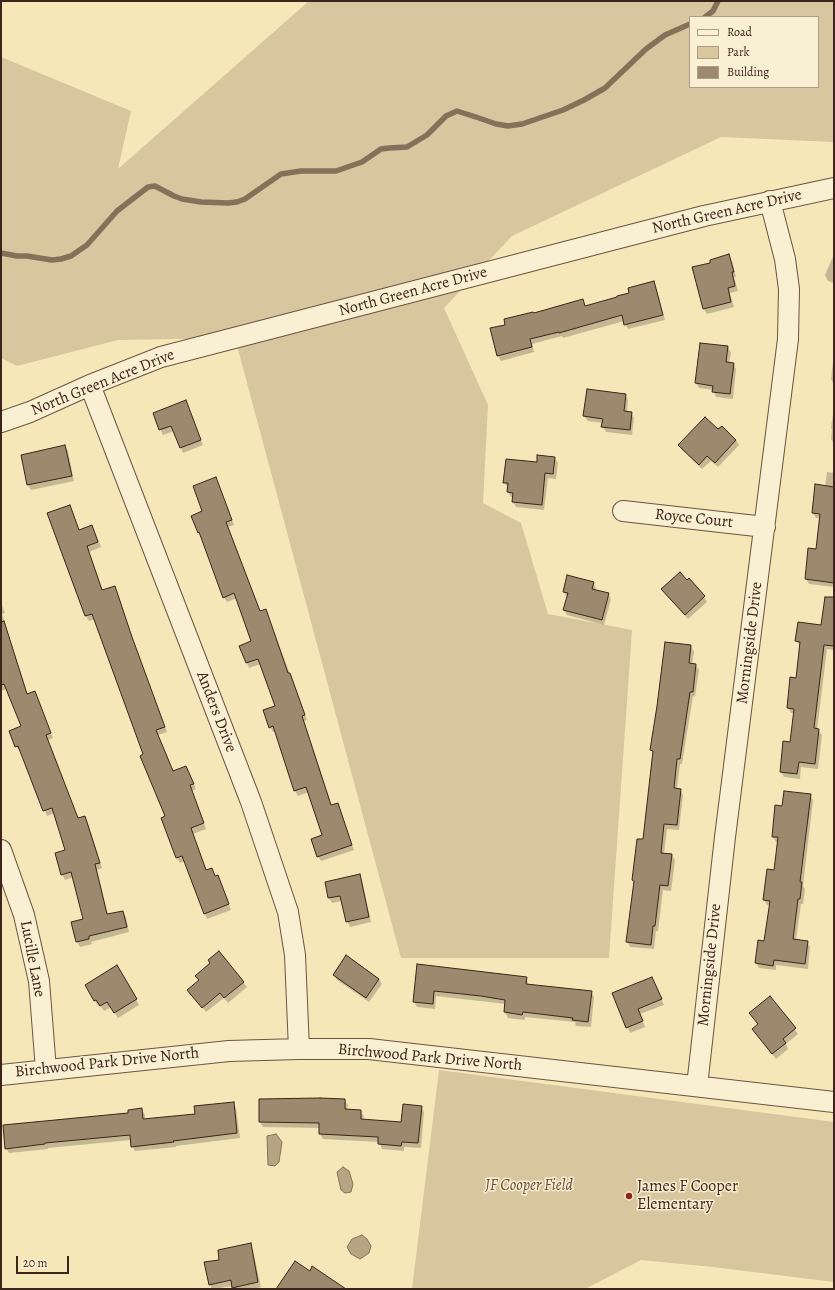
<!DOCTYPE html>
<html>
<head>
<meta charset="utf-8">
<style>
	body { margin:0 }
	#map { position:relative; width:835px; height:1290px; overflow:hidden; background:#f6e7b9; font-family:Alegreya,serif }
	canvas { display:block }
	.frame { position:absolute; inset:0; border:2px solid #3d231a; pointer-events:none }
	.legend { position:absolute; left:689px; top:16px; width:130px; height:72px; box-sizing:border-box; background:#f9efd2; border:1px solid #ae9d88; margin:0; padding:5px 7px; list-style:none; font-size:12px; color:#3d231a }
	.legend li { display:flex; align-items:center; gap:8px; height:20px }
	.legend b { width:20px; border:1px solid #ae9d88 }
	.scale { position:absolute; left:16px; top:1256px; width:53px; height:18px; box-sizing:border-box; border:2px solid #3d231a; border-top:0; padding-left:5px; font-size:12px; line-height:14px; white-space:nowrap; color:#3d231a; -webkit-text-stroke:3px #f9efd2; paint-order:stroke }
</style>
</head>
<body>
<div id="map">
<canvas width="835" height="1290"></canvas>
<div class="frame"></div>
<ul class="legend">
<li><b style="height:5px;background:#f9efd2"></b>Road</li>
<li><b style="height:11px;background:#d7c69e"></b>Park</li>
<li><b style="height:11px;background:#9d896d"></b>Building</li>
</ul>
<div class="scale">20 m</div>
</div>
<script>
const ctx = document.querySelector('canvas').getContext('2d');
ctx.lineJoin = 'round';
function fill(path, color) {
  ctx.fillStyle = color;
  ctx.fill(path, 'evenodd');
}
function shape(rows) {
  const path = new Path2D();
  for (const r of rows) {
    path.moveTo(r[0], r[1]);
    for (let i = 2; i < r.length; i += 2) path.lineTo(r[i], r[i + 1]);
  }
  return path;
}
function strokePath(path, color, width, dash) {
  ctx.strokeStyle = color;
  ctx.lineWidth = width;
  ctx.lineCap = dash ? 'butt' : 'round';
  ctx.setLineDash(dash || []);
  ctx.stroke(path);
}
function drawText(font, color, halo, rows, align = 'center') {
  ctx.font = font + ' Alegreya,serif';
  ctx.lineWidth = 3;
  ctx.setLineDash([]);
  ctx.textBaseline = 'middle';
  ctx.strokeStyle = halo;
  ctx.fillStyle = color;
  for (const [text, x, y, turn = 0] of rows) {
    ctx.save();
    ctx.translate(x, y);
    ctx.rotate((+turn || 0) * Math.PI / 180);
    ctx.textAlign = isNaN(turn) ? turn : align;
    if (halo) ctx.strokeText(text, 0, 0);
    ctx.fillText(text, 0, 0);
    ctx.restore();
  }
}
fill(shape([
	[309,1,834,1,834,142,721,137,512,236,444,308,488,405,483,503,521,523,548,614,632,630,609,958,401,958,235,338,118,340,17,366,1,358,1,57,131,111,118,169],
	[690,17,818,17,818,87,690,87],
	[439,1070,834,1122,834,1282,713,1267,641,1260,585,1289,412,1289]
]), '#d7c69e');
const water = shape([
	[276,1134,282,1142,279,1162,275,1166,268,1165,267,1136,276,1134],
	[343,1167,349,1171,353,1184,351,1192,345,1193,341,1190,337,1172,343,1167],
	[362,1235,367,1239,371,1246,369,1253,360,1259,351,1254,347,1247,352,1239,362,1235]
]);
fill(water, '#b7a483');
strokePath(water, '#867059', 1);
fill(shape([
	[834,254,834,283,828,281,825,275],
	[729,256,732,261,736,277,734,277,738,291,730,293,734,307,707,314,704,309,712,263],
	[654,282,656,287,665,320,628,329,624,321,563,338,562,336,532,344,534,352,501,361,498,356,491,329,506,325,534,314,582,300,586,307,631,293],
	[701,344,728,347,731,353,729,363,733,364,736,369,733,399,716,397,713,390,699,388,696,383],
	[834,353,834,385,831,379],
	[625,394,628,400,627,413,631,413,634,418,632,435,606,432,603,427,603,423,588,421,584,416],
	[186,402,203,445,183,453,174,431,163,435,154,414],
	[834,406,834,444,831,439,832,430,831,428],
	[718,431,736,440,739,445,718,467,711,461,702,469,682,450,680,445],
	[65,446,68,451,74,481,31,490,28,485,22,456],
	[555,458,558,463,556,479,548,478,544,510,516,507,513,502,513,497,511,497,508,492,509,488,504,483,538,463],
	[827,472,834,473,834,587,809,584,806,579,817,550,820,518,816,518,813,513,825,487],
	[218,483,234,525,228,527,260,612,265,610,268,615,307,720,304,721,332,806,337,804,340,809,354,850,321,861,318,856,323,836,309,792,298,796,295,791,276,731,273,732,270,727,276,707,261,664,249,668,247,663,241,646,253,642,237,598,227,602,224,597,193,517,204,512],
	[70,507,79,531,92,526,95,532,101,547,89,552,103,591,114,587,117,592,134,644,167,732,158,735,174,772,186,767,196,789,192,791,206,829,193,834,207,871,212,869,215,877,218,876,231,910,207,919,185,861,180,863,177,858,163,818,167,817,95,619,89,621,86,616,48,514],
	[593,583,596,588,596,591,608,594,611,599,604,625,567,615,564,610,567,597,564,592],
	[662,589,704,597,707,602,688,619,665,594],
	[1,603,5,613,2,614,28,695,34,692,37,697,53,738,48,740,78,819,85,817,88,823,102,868,97,870,108,915,123,912,126,917,129,932,91,942,92,944,80,947,77,942,84,920,74,877,65,880,62,874,67,851,55,813,47,816,21,751,19,751,16,746,22,727,7,689,1,691],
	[834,604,834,650,827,649,817,730,818,730,822,735,818,769,801,767,800,779,784,777,781,772,791,743,795,713,791,713,788,708,797,679,801,646,796,641,822,626],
	[691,646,694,652,692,664,696,665,699,670,695,697,693,696,682,764,680,764,677,789,680,790,683,795,679,830,667,829,664,854,672,855,675,860,671,891,663,890,658,931,656,931,654,949,630,947,627,941,635,883,633,880,644,840,654,756,651,750],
	[810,795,813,800,803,886,805,889,803,904,801,904,796,940,807,942,810,947,808,969,776,965,776,970,759,968,756,963,765,942,770,905,767,905,764,900,775,871,778,842,776,842,773,837,783,807],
	[359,875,362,880,371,922,350,927,347,921,342,901,332,903,329,898,326,883],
	[219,952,247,987,228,1003,224,998,206,1012,188,990,200,981],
	[418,965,526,978,529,985,591,992,594,997,591,1027,576,1026,575,1022,525,1017,525,1020,508,1018,505,1012,506,1004,436,996,435,1009,417,1007,414,1001],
	[117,966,139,1005,118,1018,111,1007,104,1011,100,1005,98,1006,86,986],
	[334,975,379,979,382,984,369,1002,337,980],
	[652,978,664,1005,640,1014,645,1027,630,1033,613,994],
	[770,997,798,1034,786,1044,788,1049,776,1059,756,1034,758,1025,750,1013],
	[260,1100,345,1100,348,1105,347,1110,360,1111,364,1116,363,1120,402,1123,421,1107,424,1112,421,1148,404,1147,404,1151,382,1149,379,1142,323,1139,320,1134,320,1128,263,1127,260,1122],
	[233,1103,236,1108,240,1138,176,1146,176,1147,135,1151,132,1146,131,1140,48,1148,48,1149,9,1153,6,1148,129,1114,142,1110,145,1115,145,1120,196,1115],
	[250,1245,253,1250,261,1287,253,1289,234,1289,233,1286,212,1289,210,1284,220,1260]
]), '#0003');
strokePath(shape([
	[705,17,713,11,718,1],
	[1,253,17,256,27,256,52,260,61,259,71,256,87,245,117,211,148,187,155,186,174,196,182,199,201,202,228,203,237,202,245,199,281,174,301,171,336,171,362,162,381,149,389,148,407,147,427,135,446,116,457,111,479,118,496,124,508,126,522,124,563,110,584,100,605,88,646,49,665,35,690,24]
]), '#867059', 5.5);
const building = shape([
	[729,254,734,272,732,272,735,286,728,288,731,302,703,309,692,267,710,263,710,260,729,254],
	[654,281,663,315,624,325,622,315,559,333,559,332,530,339,532,347,497,356,490,328,505,325,504,319,533,312,534,313,583,299,585,306,617,297,617,296,629,293,628,288,654,281],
	[700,343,728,346,726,362,734,363,730,394,712,392,713,386,695,383,700,343],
	[587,389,626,394,624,411,632,412,630,430,601,427,603,419,583,416,587,389],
	[186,400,201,440,180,448,171,426,159,430,153,413,186,400],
	[705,417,718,429,722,426,736,440,715,463,707,456,699,465,678,445,705,417],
	[65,445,72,476,27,485,21,455,65,445],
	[537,455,555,457,553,474,545,473,542,505,512,502,513,493,507,492,508,483,503,483,506,459,537,462,537,455],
	[216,477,232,520,226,522,260,611,266,609,288,673,290,673,305,715,302,716,331,805,338,803,352,845,317,857,311,839,322,835,306,787,294,791,273,726,269,728,263,710,275,706,258,659,246,663,239,646,251,641,234,593,223,598,199,532,198,533,191,516,202,511,193,486,216,477],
	[815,484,834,487,834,583,805,579,808,548,816,549,820,514,812,513,815,484],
	[70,505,79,530,92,525,98,542,87,546,102,590,115,586,132,637,165,727,156,730,173,771,186,766,194,784,190,785,204,823,191,828,206,870,212,868,215,876,218,875,229,904,204,914,182,856,176,858,161,818,165,816,140,756,143,754,92,614,85,616,47,513,70,505],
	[680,572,687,580,689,578,705,596,685,615,661,589,680,572],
	[567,575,594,582,592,589,609,593,602,620,563,610,568,593,563,592,567,575],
	[825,597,834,597,834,646,824,645,814,728,819,729,815,764,799,762,797,774,780,772,783,741,790,742,794,709,787,708,790,677,796,678,800,642,795,641,798,622,821,625,825,597],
	[4,621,27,694,35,691,51,733,46,735,78,818,85,816,100,863,95,864,107,914,123,911,127,927,89,936,89,939,76,942,71,922,83,919,71,872,61,875,55,853,65,850,52,808,43,811,18,746,15,747,9,731,21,726,4,684,1,685,1,622,4,621],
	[665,642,691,645,689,663,696,664,693,692,690,692,680,759,677,759,674,788,681,789,677,825,664,824,661,853,672,854,668,886,660,885,655,926,653,926,651,945,626,942,634,881,632,880,637,839,643,839,653,751,650,750,657,706,665,642],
	[784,791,811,794,800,882,802,882,800,899,798,899,793,939,808,941,805,964,774,960,773,966,755,963,758,940,764,941,770,901,763,900,767,869,774,870,778,837,772,837,775,805,782,806,784,791],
	[360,874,369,917,346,922,340,896,328,898,325,882,360,874],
	[219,951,244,982,224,998,220,993,202,1008,187,990,199,980,195,976,210,963,208,960,219,951],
	[346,955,379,979,366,998,333,975,346,955],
	[417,964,527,977,526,984,592,991,588,1022,572,1020,573,1018,523,1012,522,1015,504,1012,505,1000,481,996,434,991,433,1004,413,1002,417,964],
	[117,965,137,999,114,1013,107,1002,100,1006,96,1000,94,1001,85,985,117,965],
	[652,977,662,999,638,1009,643,1021,626,1028,612,993,652,977],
	[770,996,796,1028,783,1039,786,1043,772,1054,752,1029,758,1024,749,1013,770,996],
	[320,1098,345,1099,345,1109,361,1110,361,1119,401,1122,403,1104,422,1106,418,1143,402,1142,401,1146,378,1144,378,1137,319,1134,319,1123,259,1122,259,1099,320,1098],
	[234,1102,237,1133,173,1141,174,1142,131,1147,130,1135,45,1143,45,1144,5,1149,3,1125,128,1113,128,1110,142,1108,143,1119,195,1114,194,1106,234,1102],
	[251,1243,258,1282,232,1288,231,1280,209,1285,204,1262,219,1260,218,1250,251,1243],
	[295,1261,310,1271,312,1266,346,1289,276,1289,295,1261]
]);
fill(building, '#9d896d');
strokePath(building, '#3d231a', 1);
const minor = shape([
	[90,385,251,802,288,912,295,955,299,1049],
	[1,422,30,412,90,385,161,357,704,216,834,188],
	[623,511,765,527],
	[1,850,24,915,39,981,46,1070],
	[1,1075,229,1051,299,1049,369,1049,834,1102],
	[697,1086,725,837,788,339,789,289,785,259,770,201]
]);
strokePath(minor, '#6b5442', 22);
strokePath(minor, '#f9efd2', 20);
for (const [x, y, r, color] of [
	[629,1196,4,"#8f2418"]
]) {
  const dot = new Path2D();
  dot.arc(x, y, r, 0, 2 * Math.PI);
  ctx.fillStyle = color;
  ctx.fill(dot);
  strokePath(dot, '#f9efd2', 1.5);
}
drawText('16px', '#3d231a', '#f9efd2', [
	["North Green Acre Drive",727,212,-13],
	["North Green Acre Drive",413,292,-15],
	["North Green Acre Drive",103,383,-22],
	["Royce Court",694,519,6],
	["Morningside Drive",750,643,-83],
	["Anders Drive",216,712,69],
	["Lucille Lane",32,959,79],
	["Morningside Drive",710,965,-84],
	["Birchwood Park Drive North",430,1058,5],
	["Birchwood Park Drive North",107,1063,-6]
]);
drawText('italic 16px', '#644c3b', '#f9efd2', [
	["JF Cooper Field",529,1186]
]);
drawText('16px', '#3d231a', '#f9efd2', [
	["James F Cooper",637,1187],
	["Elementary",637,1205]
], 'left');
</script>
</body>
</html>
